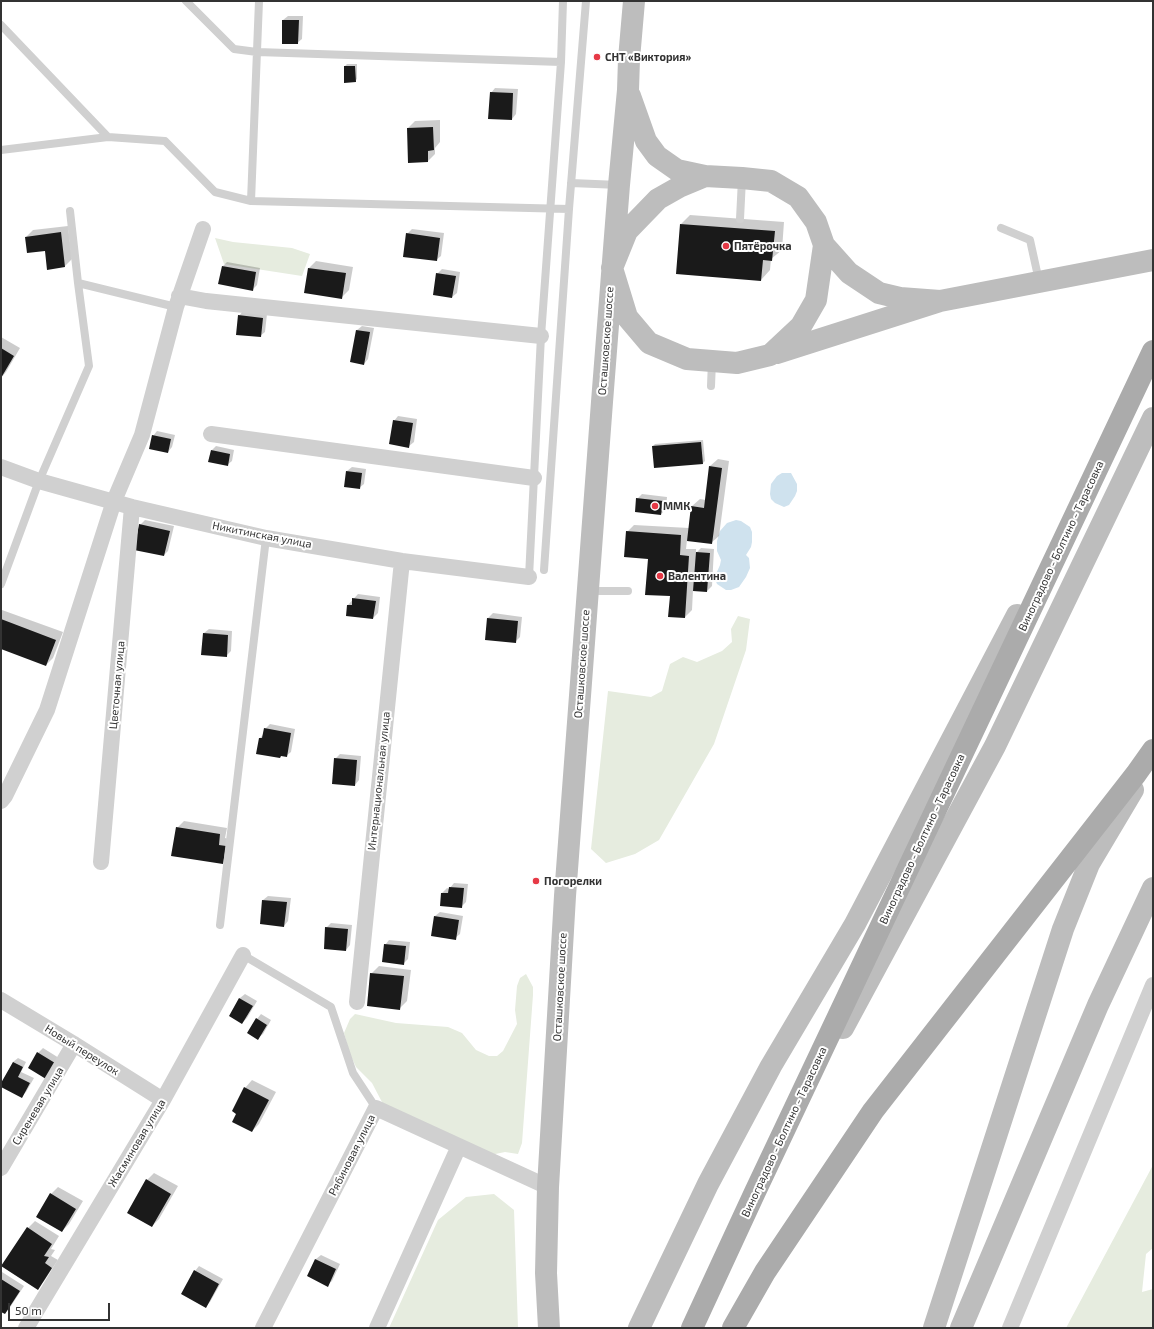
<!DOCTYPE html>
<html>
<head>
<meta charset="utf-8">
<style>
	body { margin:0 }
	#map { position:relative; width:1154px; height:1329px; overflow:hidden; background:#fff; font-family:"Exo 2",sans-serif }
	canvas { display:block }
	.frame { position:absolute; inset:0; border:2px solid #333; pointer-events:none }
	.scale { position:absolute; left:8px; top:1303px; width:102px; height:18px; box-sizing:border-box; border:2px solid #333; border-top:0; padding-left:5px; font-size:12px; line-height:14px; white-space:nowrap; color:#333; -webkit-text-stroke:3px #fff; paint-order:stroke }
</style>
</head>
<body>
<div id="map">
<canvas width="1154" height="1329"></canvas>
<div class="frame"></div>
<div class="scale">50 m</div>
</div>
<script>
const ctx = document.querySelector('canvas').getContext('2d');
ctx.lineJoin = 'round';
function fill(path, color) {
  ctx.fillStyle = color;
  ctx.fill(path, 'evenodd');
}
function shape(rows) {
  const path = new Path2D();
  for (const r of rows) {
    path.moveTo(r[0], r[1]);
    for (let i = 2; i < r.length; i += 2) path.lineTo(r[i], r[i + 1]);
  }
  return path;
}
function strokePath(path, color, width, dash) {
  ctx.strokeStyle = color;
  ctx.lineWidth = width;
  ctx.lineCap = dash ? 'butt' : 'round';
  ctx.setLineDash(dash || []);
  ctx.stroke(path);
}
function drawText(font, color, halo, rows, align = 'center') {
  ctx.font = font + ' "Exo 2",sans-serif';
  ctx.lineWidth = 4;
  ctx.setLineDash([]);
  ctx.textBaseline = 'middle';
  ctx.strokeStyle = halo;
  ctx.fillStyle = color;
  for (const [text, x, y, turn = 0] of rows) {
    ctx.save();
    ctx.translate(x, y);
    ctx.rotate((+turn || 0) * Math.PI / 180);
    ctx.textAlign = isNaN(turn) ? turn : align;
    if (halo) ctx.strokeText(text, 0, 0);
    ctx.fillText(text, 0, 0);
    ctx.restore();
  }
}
fill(shape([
	[215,238,233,242,292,248,310,254,302,276,224,264],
	[738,616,750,619,746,650,714,744,659,840,635,854,606,863,591,849,608,691,651,697,662,691,670,664,683,657,697,662,722,651,732,642,731,629],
	[526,974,533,987,533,995,522,1143,518,1154,505,1152,476,1158,383,1104,372,1083,356,1067,350,1054,344,1033,350,1019,355,1014,396,1023,448,1027,462,1033,476,1050,489,1056,497,1056,503,1051,517,1024,515,1010,517,986,520,978],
	[1153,1165,1153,1248,1146,1254,1142,1292,1153,1289,1153,1328,1066,1328],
	[494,1194,514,1210,518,1328,389,1328,438,1220,466,1197]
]), '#e6ecdf');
fill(shape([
	[782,473,791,473,797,484,797,491,795,496,789,505,784,507,775,503,771,499,770,494,771,484,777,476],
	[736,520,741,521,750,527,752,532,752,542,751,547,746,555,749,558,750,568,746,577,739,587,731,590,726,590,717,584,715,579,716,574,720,565,721,560,717,551,717,541,720,531,727,523]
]), '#cfe2ee');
fill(shape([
	[288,16,303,16,302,39,297,43,283,20],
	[347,64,357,64,357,79,355,81,345,66],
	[495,88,518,89,516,114,512,119,491,93],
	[440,120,440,142,435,148,435,154,428,161,408,128,415,121],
	[690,215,784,222,782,250,771,259,770,270,761,280,681,224],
	[68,226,72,259,65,266,48,269,46,250,26,237,33,230],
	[412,229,444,233,441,256,436,260,407,234],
	[316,261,353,267,349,290,342,297,309,268],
	[227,262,260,268,257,285,252,290,223,266],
	[442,269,460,272,457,293,452,297,437,274],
	[243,311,267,314,265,332,260,336,239,316],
	[362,326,374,328,368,359,364,364,357,330],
	[1,337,20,348,6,372,1,378],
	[398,416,417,419,414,442,409,446,394,421],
	[157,431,175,435,172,447,168,452,153,436],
	[703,440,705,461,703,463,653,446,655,444],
	[216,446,234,450,232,461,227,465,212,450],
	[718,459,729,461,719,536,711,543,687,540,686,549,696,549,696,553,701,548,714,549,712,586,707,591,693,590,692,610,685,617,649,558,627,532,634,525,689,528,692,506,700,499,706,500,710,466],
	[352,467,366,469,364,484,359,488,347,471],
	[642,494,667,497,666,509,661,514,637,499],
	[145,520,174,526,168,551,164,555,140,525],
	[358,594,380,597,378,613,373,618,348,605],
	[2,610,63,632,53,658,46,665,1,648,1,611],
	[493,613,522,617,520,637,515,642,486,639,488,618],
	[209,629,232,631,231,651,226,656,204,633],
	[270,724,295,729,291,752,286,756,260,738,264,734,265,729],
	[340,754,361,756,359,780,355,785,335,759],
	[184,821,227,828,225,838,233,840,230,856,223,863,177,828],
	[454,883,468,884,466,902,461,907,441,905,442,893,447,888,449,889],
	[268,896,291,898,288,921,284,926,263,900],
	[440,912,463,916,460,934,455,938,435,916],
	[331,923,352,925,350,945,346,950,326,928],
	[389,940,410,942,408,959,404,963,385,945],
	[379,966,411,970,407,1001,400,1008,371,974],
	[245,994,257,1001,247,1018,242,1023,230,1016,240,998],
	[261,1014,271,1020,263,1034,258,1038,257,1019],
	[43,1048,59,1058,50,1073,38,1053],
	[18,1058,26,1062,21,1072,34,1078,26,1092,22,1096,1,1085,13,1062],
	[252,1080,276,1092,259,1124,252,1131,238,1113,233,1111,245,1088],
	[154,1173,178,1186,159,1219,152,1226,147,1180],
	[58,1187,83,1201,69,1224,62,1231,51,1194],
	[35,1221,59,1236,51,1249,55,1250,51,1256,58,1260,44,1281,37,1289,28,1228],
	[321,1255,340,1264,332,1281,327,1285,308,1276,316,1259],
	[199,1266,223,1279,210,1302,205,1307,195,1271],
	[2,1272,24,1286,9,1309,5,1313,1,1311,1,1274]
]), '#0003');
fill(shape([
	[282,20,299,20,298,44,282,44],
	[344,66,355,66,356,82,344,83],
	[490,92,513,93,512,120,488,119],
	[433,127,434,150,428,151,428,162,408,163,407,128],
	[680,224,775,231,772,261,763,260,761,281,676,274],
	[61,232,65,267,47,270,45,251,27,253,25,237],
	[406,233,440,238,437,261,403,257],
	[222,266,256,272,253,291,218,284],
	[308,268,346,273,342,299,304,293],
	[436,273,456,276,452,298,433,295],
	[238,315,263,318,261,337,236,335],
	[356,330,370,332,364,365,350,362],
	[1,348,14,356,1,378],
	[393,420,413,423,409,448,389,444],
	[152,435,171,439,168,453,149,449],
	[701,442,703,464,654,468,652,446],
	[211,450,230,454,228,466,208,462],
	[709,466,722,468,712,544,687,541,691,506,704,508],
	[346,471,362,473,360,489,344,487],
	[636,498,663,501,661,515,635,512],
	[139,524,170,531,164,556,134,550],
	[626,531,681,535,680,555,689,556,685,618,668,617,670,596,645,595,648,559,624,557],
	[696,552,710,553,707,592,693,591],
	[352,598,376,601,373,619,346,616,347,605,352,605],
	[487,618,518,621,516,643,485,640],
	[1,619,56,640,46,666,1,649],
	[203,633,228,635,227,657,201,655],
	[264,728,291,733,287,757,281,756,280,758,256,754,259,738,262,738],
	[334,758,357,760,355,786,332,784],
	[176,827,220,834,219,845,226,846,223,864,171,856],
	[449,887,464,888,462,908,440,906,441,893,448,893],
	[262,900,287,902,284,927,260,924],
	[434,916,459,920,456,940,431,936],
	[325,927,348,929,346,951,324,949],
	[384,944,406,946,404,965,382,962],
	[370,973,404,976,400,1010,367,1006],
	[239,998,253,1006,242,1024,229,1016],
	[256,1018,267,1025,258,1040,247,1033],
	[37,1052,55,1063,46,1079,28,1068],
	[13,1062,23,1067,18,1077,30,1083,22,1098,1,1087,1,1083],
	[244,1087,269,1100,252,1132,232,1122,236,1114,232,1111],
	[146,1179,171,1194,152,1227,127,1213],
	[50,1193,76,1209,62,1232,36,1217],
	[27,1227,52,1244,44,1256,49,1257,45,1263,52,1268,38,1290,1,1266],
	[315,1259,336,1269,328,1287,307,1276],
	[194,1270,219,1284,206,1308,181,1294],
	[1,1279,20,1291,5,1314,1,1312]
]), '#1a1a1a');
strokePath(shape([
	[186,1,234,49,257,52,561,62],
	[1,25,108,137],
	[1,150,108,137,165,141,215,192,251,201,569,209],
	[571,183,619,185],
	[251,201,259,1],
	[70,211,78,283],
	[740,219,742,179],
	[1001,228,1030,240,1039,281],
	[711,386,712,361],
	[544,570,569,209,586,1],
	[529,577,541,336,561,62,563,1],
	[1,584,39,481,89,366,78,283,176,307],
	[589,591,628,591],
	[220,925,266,538],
	[243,955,331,1007,353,1073,376,1108]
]), '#d0d0d0', 8);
strokePath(shape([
	[179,296,206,301,541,336],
	[211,434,534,478],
	[1,467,39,481,132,507,266,538,402,561,529,577],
	[1,801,5,796,47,710,114,501,142,435,176,307,203,229],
	[101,862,132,507],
	[1,1000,74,1044,163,1100],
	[357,1002,402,561],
	[1,1168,74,1044],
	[26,1328,163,1100,243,955],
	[263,1328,376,1108,548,1187],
	[377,1328,459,1146],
	[1010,1328,1153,985]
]), '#d0d0d0', 16);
strokePath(shape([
	[630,96,646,141,657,156,677,170,705,176,742,178,771,181,798,197,816,222,824,245,849,273,879,293,900,298,940,301],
	[705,176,681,186,658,199,627,231,612,268,627,317,649,343,687,359,737,363,770,355,801,326,816,300,824,245],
	[777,353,940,301,1153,260],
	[843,1028,995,746,1153,418],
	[549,1328,546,1273,548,1187,565,896,602,402,619,185,628,90,629,59,634,1],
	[639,1328,708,1184,771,1066,855,924,1017,615],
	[934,1328,1063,929,1089,864,1133,790],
	[961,1328,1098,1005,1153,888]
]), '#bdbdbd', 22);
strokePath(shape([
	[692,1328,755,1192,1153,351],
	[733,1328,765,1272,873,1111,1136,774,1153,750]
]), '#ababab', 22);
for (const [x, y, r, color] of [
	[597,57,4,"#e63946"],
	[726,246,4,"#e63946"],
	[655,506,4,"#e63946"],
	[660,576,4,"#e63946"],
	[536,881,4,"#e63946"]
]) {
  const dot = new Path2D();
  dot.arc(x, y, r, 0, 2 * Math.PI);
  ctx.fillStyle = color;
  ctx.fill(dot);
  strokePath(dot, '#fff', 1.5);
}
drawText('bold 11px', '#333', '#fff', [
	["СНТ «Виктория»",605,57],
	["Пятёрочка",734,246],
	["ММК",663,506],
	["Валентина",668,576],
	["Погорелки",544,881]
], 'left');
drawText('11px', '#333', '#fff', [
	["Осташковское шоссе",606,341,-86],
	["Никитинская улица",262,535,11],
	["Виноградово - Болтино - Тарасовка",1061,546,-65],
	["Осташковское шоссе",582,664,-86],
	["Цветочная улица",117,685,-85],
	["Интернациональная улица",379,781,-84],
	["Виноградово - Болтино - Тарасовка",922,839,-65],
	["Осташковское шоссе",560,987,-87],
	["Новый переулок",82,1050,32],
	["Сиреневая улица",38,1106,-59],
	["Виноградово - Болтино - Тарасовка",784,1132,-65],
	["Жасминовая улица",137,1143,-59],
	["Рябиновая улица",352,1155,-63]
]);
</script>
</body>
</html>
